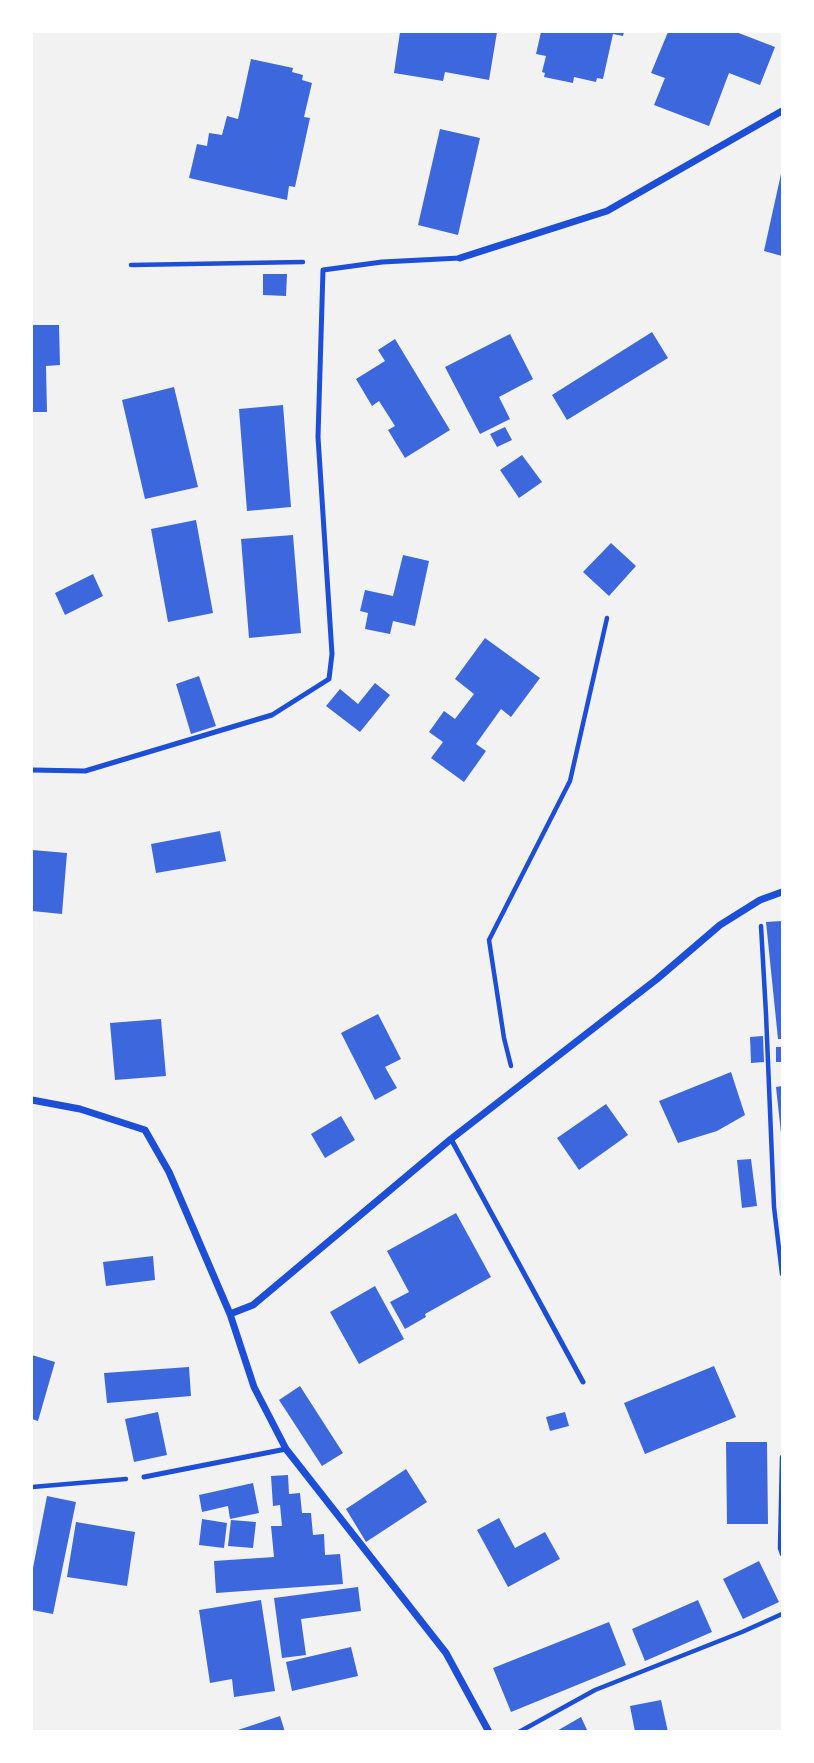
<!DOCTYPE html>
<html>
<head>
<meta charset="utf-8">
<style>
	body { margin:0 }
	#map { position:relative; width:814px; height:1763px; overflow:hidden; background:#f2f2f2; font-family:Merriweather,serif }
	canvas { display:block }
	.frame { position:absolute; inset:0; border:33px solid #fff; pointer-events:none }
</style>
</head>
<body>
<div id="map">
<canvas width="814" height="1763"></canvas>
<div class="frame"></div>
</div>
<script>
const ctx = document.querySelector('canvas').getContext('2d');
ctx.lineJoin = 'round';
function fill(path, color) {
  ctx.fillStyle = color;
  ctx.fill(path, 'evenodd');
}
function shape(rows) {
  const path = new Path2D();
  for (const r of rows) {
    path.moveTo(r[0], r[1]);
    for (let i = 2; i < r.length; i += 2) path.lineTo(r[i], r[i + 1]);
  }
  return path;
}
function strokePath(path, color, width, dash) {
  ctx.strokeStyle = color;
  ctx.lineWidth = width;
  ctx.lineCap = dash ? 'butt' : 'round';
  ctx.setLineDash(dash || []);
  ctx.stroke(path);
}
fill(shape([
	[400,32,497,32,489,80,445,72,443,81,394,73],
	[541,32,624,32,623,36,613,34,603,79,597,78,596,82,574,77,573,83,544,77,545,73,542,72,546,56,536,54],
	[668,32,736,32,775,47,760,85,729,73,709,126,654,105,665,78,651,73],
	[251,59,293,68,292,72,303,75,302,80,312,83,304,117,310,118,295,187,289,186,287,200,189,178,197,144,207,146,209,133,222,135,227,116,238,119],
	[440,129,480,138,458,235,418,225],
	[781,174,782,174,782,256,764,251],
	[263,274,287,274,286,296,263,295],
	[32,325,59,325,60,365,46,366,47,412,32,412],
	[652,332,668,358,567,420,552,395],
	[510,334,533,379,499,397,510,419,480,434,445,367],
	[395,339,450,430,405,458,388,430,395,426,379,401,372,406,356,379,385,361,378,350],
	[174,387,198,487,145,499,122,400],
	[283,405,291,507,247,511,239,409],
	[505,427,512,440,497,447,490,434],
	[522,455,542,482,519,498,500,470],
	[196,520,213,613,168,622,151,529],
	[293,535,301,633,249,638,241,539],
	[611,543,636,566,609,596,583,572],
	[403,555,429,561,415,626,393,621,390,634,365,629,368,613,360,611,365,590,393,596],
	[93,574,103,596,65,615,55,593],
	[485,638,540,678,511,717,501,709,476,744,486,751,464,782,431,758,443,742,429,732,444,711,455,719,474,694,455,679],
	[199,676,216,726,191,734,176,684],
	[375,683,390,695,360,732,326,706,340,689,358,704],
	[220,831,226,861,156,873,151,844],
	[32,850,67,853,62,914,32,911],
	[782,921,782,1039,778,1039,766,922],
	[378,1014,401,1059,385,1067,397,1088,375,1100,341,1033],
	[161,1019,166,1076,115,1080,110,1023],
	[763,1036,764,1062,751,1063,750,1037],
	[776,1047,782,1047,782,1062,776,1062],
	[731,1072,745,1115,717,1131,678,1143,659,1101],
	[782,1086,782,1133,781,1133,776,1087],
	[606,1104,628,1135,579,1170,557,1138],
	[341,1116,355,1140,325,1158,311,1134],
	[751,1159,757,1206,742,1208,737,1160],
	[456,1213,491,1277,425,1314,426,1317,405,1329,390,1302,409,1292,387,1251],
	[153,1256,155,1280,106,1286,103,1262],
	[375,1286,404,1339,359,1364,330,1312],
	[32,1355,55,1362,38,1421,32,1419],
	[714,1366,736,1417,645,1454,624,1403],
	[189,1367,191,1396,107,1403,104,1373],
	[300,1386,343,1453,322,1466,279,1400],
	[158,1412,167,1455,134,1462,125,1419],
	[565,1412,569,1426,550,1431,546,1417],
	[726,1442,767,1442,768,1524,727,1524],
	[406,1469,427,1502,366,1542,346,1509],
	[288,1475,289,1494,300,1493,302,1513,311,1513,313,1535,324,1534,325,1555,340,1554,343,1584,216,1593,214,1561,274,1557,271,1526,282,1526,280,1505,273,1506,271,1476],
	[253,1483,259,1513,230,1519,228,1506,202,1512,199,1495],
	[47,1496,76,1502,53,1614,32,1610,32,1573],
	[499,1518,515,1548,545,1532,560,1559,508,1587,477,1530],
	[202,1519,227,1523,224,1548,199,1545],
	[231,1520,256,1522,253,1548,228,1546],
	[76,1522,135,1532,127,1586,67,1577],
	[759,1561,779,1602,743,1619,723,1579],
	[358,1587,361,1611,301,1619,306,1655,282,1658,274,1598],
	[261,1600,275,1691,234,1697,232,1679,210,1683,199,1610],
	[698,1600,712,1632,645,1661,632,1629],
	[609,1622,626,1665,511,1712,493,1668],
	[351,1647,358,1676,292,1691,286,1662],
	[661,1700,668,1732,635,1732,630,1706],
	[280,1716,285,1732,235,1732,235,1731],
	[581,1717,588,1732,555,1732]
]), '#3d67dc');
strokePath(shape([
	[131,265,303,262],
	[761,926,766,1014,774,1207,782,1274],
	[511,1066,504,1038,489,940,570,781,607,618],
	[782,1457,780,1548,782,1554],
	[32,1487,126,1479],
	[519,1732,595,1690,742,1632,782,1614]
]), '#1d4ed8', 4.5);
strokePath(shape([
	[32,770,85,771,272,715,329,679,332,654,318,437,323,270,382,262,460,258],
	[451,1139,583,1382],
	[144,1477,286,1449]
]), '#1d4ed8', 5);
strokePath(shape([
	[460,258,607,211,782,111],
	[32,1100,80,1109,145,1130,169,1172,230,1314,254,1387,286,1449,446,1653,489,1732],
	[230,1314,253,1305,451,1139,657,979,720,925,760,900,782,892]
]), '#1d4ed8', 7);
</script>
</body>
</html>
